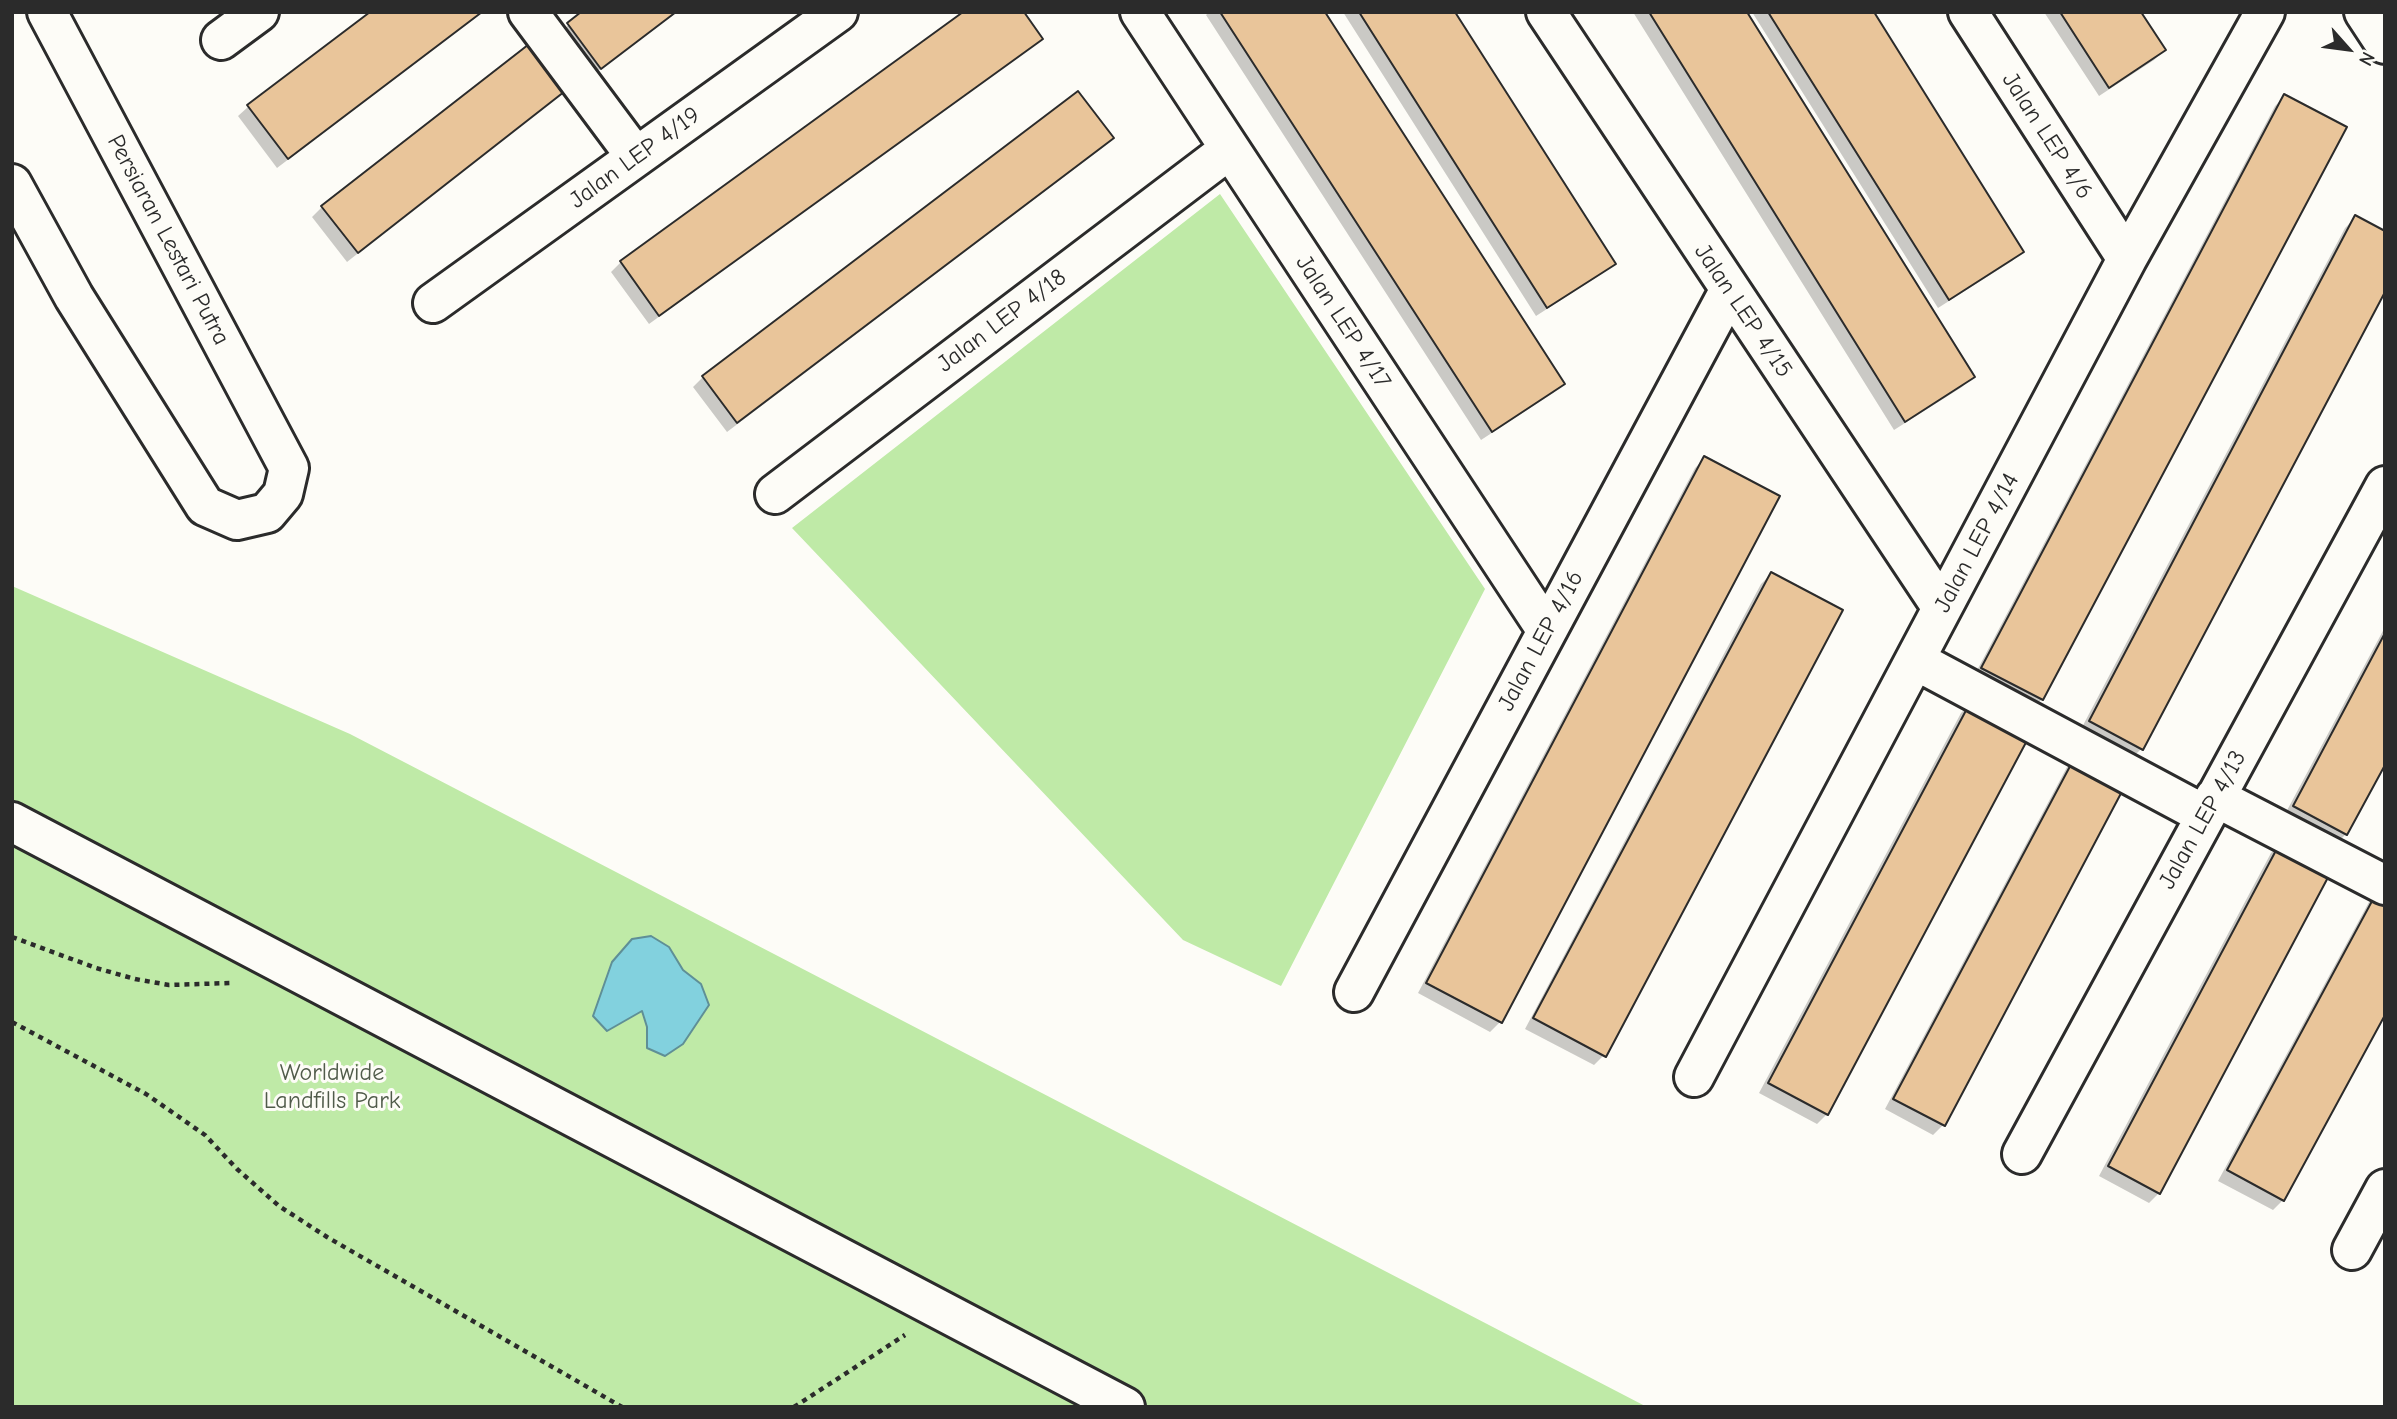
<!DOCTYPE html>
<html>
<head>
<meta charset="utf-8">
<style>
	body { margin:0 }
	#map { position:relative; width:2397px; height:1419px; overflow:hidden; background:#fdfcf7; font-family:"Comic Neue",sans-serif }
	canvas { display:block }
	.frame { position:absolute; inset:0; border:14px solid #2b2b2b; pointer-events:none }
	.north { position:absolute; left:2313px; top:14px; width:70px; height:70px; -webkit-text-stroke:5px #fdfcf7; paint-order:stroke; rotate:118deg; font-size:19px; font-weight:700; line-height:28px; text-align:center; color:#2b2b2b }
	.north::after { content:''; display:block; margin:auto; width:24px; height:32px; background:#2b2b2b; clip-path:polygon(50% 0,100% 100%,50% 72%,0 100%) }
</style>
</head>
<body>
<div id="map">
<canvas width="2397" height="1419"></canvas>
<div class="frame"></div>
<div class="north">N</div>
</div>
<script>
const ctx = document.querySelector('canvas').getContext('2d');
ctx.lineJoin = 'round';
function fill(path, color) {
  ctx.fillStyle = color;
  ctx.fill(path, 'evenodd');
}
function shape(rows) {
  const path = new Path2D();
  for (const r of rows) {
    path.moveTo(r[0], r[1]);
    for (let i = 2; i < r.length; i += 2) path.lineTo(r[i], r[i + 1]);
  }
  return path;
}
function strokePath(path, color, width, dash) {
  ctx.strokeStyle = color;
  ctx.lineWidth = width;
  ctx.lineCap = dash ? 'butt' : 'round';
  ctx.setLineDash(dash || []);
  ctx.stroke(path);
}
function drawText(font, color, halo, rows, align = 'center') {
  ctx.font = font + ' "Comic Neue",sans-serif';
  ctx.lineWidth = 6;
  ctx.setLineDash([]);
  ctx.textBaseline = 'middle';
  ctx.strokeStyle = halo;
  ctx.fillStyle = color;
  for (const [text, x, y, turn = 0] of rows) {
    ctx.save();
    ctx.translate(x, y);
    ctx.rotate((+turn || 0) * Math.PI / 180);
    ctx.textAlign = isNaN(turn) ? turn : align;
    if (halo) ctx.strokeText(text, 0, 0);
    ctx.fillText(text, 0, 0);
    ctx.restore();
  }
}
fill(shape([
	[1220,194,1485,589,1281,986,1183,940,792,528],
	[12,586,350,734,1647,1407,12,1407]
]), '#bfeaa7');
const water = shape([
	[651,936,669,947,683,970,701,984,709,1005,683,1044,665,1056,647,1048,647,1027,642,1011,607,1031,593,1016,612,962,632,939,651,936]
]);
fill(water, '#82d1de');
strokePath(water, '#5f8f96', 2);
fill(shape([
	[373,12,483,12,277,168,238,116,248,107],
	[584,12,677,12,590,77,558,34],
	[1209,12,1323,12,1563,383,1553,393,1481,440,1206,15],
	[1343,12,1453,12,1613,263,1603,273,1536,316],
	[1633,12,1744,12,1972,377,1962,387,1894,430],
	[1752,12,1872,12,2022,252,2012,261,1938,308],
	[2044,12,2139,12,2164,50,2154,60,2099,96],
	[1041,38,1031,48,649,324,611,272,621,262],
	[567,88,347,262,312,217,322,207],
	[1078,93,1112,138,1102,148,727,432,693,387,703,377],
	[2285,96,2042,699,2032,709,1973,678,2275,106],
	[2355,218,2141,749,2131,759,2080,731,2345,228],
	[1705,458,1500,1022,1490,1032,1418,993,1695,468],
	[1771,574,1604,1055,1594,1065,1525,1029,1761,584],
	[2385,627,2385,761,2346,834,2336,844,2284,816],
	[1971,703,1827,1114,1817,1124,1759,1093,1961,713],
	[2076,757,2125,783,1943,1125,1933,1135,1885,1109,2067,767],
	[2281,843,2159,1193,2149,1203,2099,1176,2271,853],
	[2378,892,2385,1011,2283,1200,2273,1210,2218,1181,2369,902]
]), '#0003');
const building = shape([
	[370,12,482,12,288,159,247,105,370,12],
	[581,12,676,12,601,69,567,23,581,12],
	[963,12,1024,12,1043,39,659,316,620,261,963,12],
	[1220,12,1325,12,1565,384,1492,432,1220,12],
	[1359,12,1455,12,1616,264,1547,308,1359,12],
	[1649,12,1747,12,1975,377,1905,422,1649,12],
	[1768,12,1874,12,2024,252,1949,300,1768,12],
	[2060,12,2141,12,2166,50,2109,88,2060,12],
	[533,41,569,88,358,253,321,206,533,41],
	[1078,91,1114,138,737,423,702,376,1078,91],
	[2284,94,2347,127,2043,700,1981,668,2284,94],
	[2355,215,2385,231,2385,292,2143,750,2089,721,2355,215],
	[1704,456,1780,496,1502,1023,1426,983,1704,456],
	[1771,572,1843,610,1606,1057,1533,1018,1771,572],
	[2385,633,2385,765,2347,835,2293,806,2385,633],
	[1971,701,2031,733,1828,1115,1768,1083,1971,701],
	[2076,755,2127,782,1945,1126,1893,1099,2076,755],
	[2281,841,2333,868,2160,1194,2108,1166,2281,841],
	[2378,890,2385,894,2385,1015,2284,1201,2227,1170,2378,890]
]);
fill(building, '#e9c59a');
strokePath(building, '#2b2b2b', 2);
const minor = shape([
	[528,12,636,157],
	[1140,12,1547,631],
	[1546,12,1942,608],
	[1968,12,2127,259],
	[2364,12,2385,44],
	[221,40,259,12],
	[12,184,74,297,205,506,237,520,267,513,283,494,289,468,47,12],
	[433,303,838,12],
	[775,494,1230,149],
	[1915,660,2205,815],
	[2215,797,2385,885],
	[12,822,1125,1407],
	[1354,992,1729,291],
	[1694,1077,2127,259,2265,12],
	[2022,1154,2385,486],
	[2352,1250,2385,1189]
]);
strokePath(minor, '#2b2b2b', 44);
strokePath(shape([
	[12,937,96,968,135,979,169,985,230,983],
	[12,1022,146,1094,205,1135,237,1169,279,1206,327,1237,622,1407],
	[794,1407,905,1335]
]), '#2b2b2b', 4.5, [5, 5]);
strokePath(minor, '#fdfcf7', 38);
drawText('24px', '#2b2b2b', '#fdfcf7', [
	["Jalan LEP 4/6",2047,136,57],
	["Jalan LEP 4/19",635,158,-36],
	["Persiaran Lestari Putra",168,240,62],
	["Jalan LEP 4/15",1743,311,56],
	["Jalan LEP 4/18",1002,321,-37],
	["Jalan LEP 4/17",1343,322,57],
	["Jalan LEP 4/14",1977,543,-62],
	["Jalan LEP 4/16",1541,641,-62],
	["Jalan LEP 4/13",2203,820,-61]
]);
drawText('24px', '#505b4a', '#fdfcf7', [
	["Worldwide",332,1073],
	["Landfills Park",332,1101]
]);
</script>
</body>
</html>
